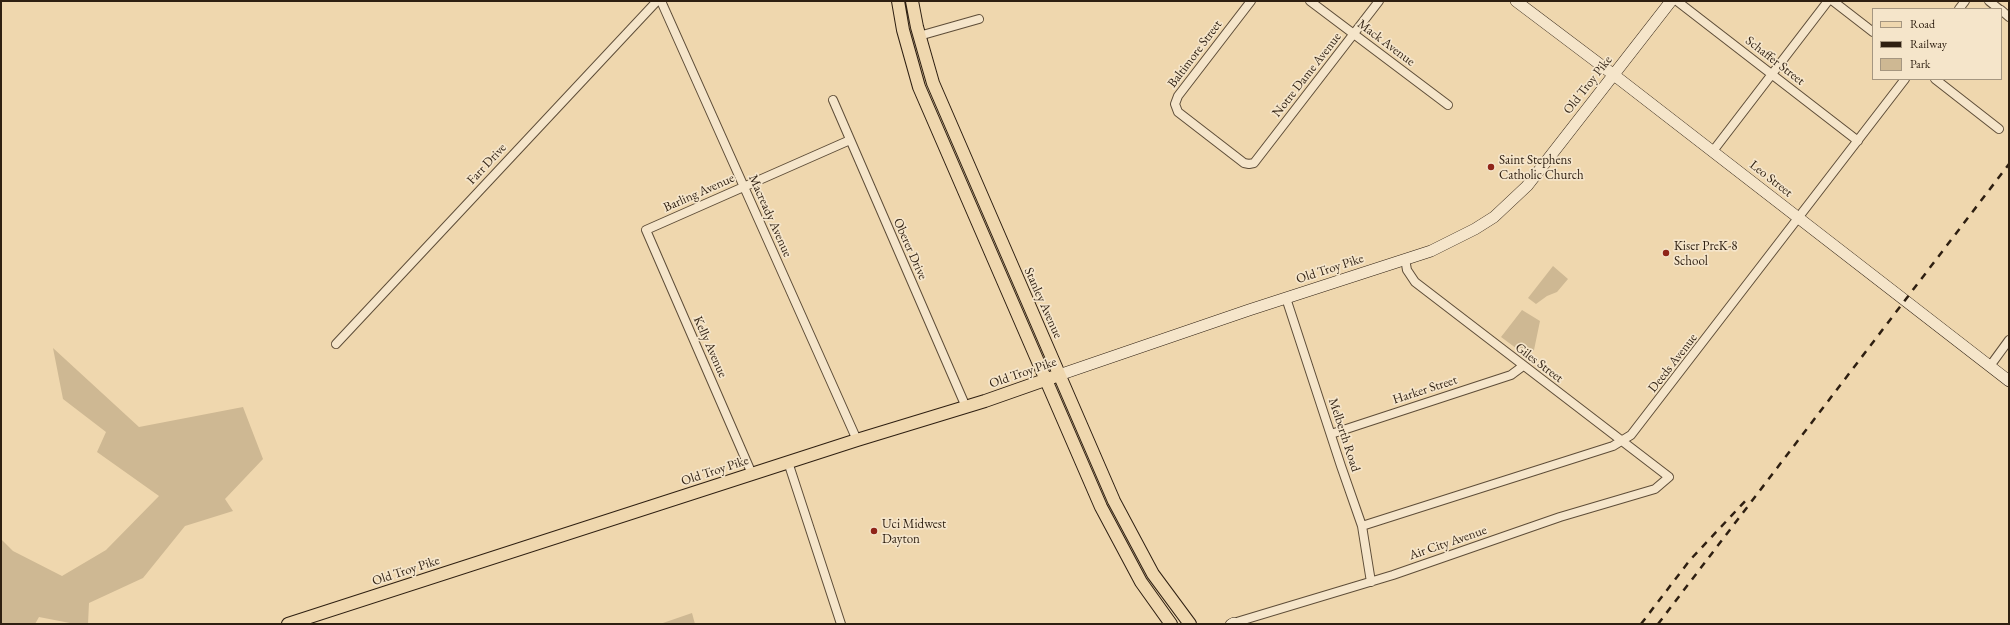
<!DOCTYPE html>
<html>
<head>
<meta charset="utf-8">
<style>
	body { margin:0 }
	#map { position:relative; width:2010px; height:625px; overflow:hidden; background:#efd7ae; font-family:"EB Garamond",serif }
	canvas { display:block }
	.frame { position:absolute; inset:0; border:2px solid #2e1f11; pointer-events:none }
	.legend { position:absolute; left:1872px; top:8px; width:130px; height:72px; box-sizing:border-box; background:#f5e5ca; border:1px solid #a59680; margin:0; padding:5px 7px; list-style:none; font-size:12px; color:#2e1f11 }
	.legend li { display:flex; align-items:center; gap:8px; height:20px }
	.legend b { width:20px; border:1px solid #a59680 }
</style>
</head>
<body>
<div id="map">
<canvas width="2010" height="625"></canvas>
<div class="frame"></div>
<ul class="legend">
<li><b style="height:5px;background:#efd7ae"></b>Road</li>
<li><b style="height:5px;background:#2e1f11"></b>Railway</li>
<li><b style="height:11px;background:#ceb893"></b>Park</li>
</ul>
</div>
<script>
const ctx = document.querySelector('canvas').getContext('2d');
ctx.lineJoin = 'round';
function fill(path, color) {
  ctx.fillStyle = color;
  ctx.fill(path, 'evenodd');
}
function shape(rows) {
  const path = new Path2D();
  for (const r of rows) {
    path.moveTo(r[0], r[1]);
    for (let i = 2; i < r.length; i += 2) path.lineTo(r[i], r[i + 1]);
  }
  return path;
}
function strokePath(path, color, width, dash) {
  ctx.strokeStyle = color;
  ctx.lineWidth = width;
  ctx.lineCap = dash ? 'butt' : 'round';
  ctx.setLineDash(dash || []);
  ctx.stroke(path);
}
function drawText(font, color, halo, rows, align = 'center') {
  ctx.font = font + ' "EB Garamond",serif';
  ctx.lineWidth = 3.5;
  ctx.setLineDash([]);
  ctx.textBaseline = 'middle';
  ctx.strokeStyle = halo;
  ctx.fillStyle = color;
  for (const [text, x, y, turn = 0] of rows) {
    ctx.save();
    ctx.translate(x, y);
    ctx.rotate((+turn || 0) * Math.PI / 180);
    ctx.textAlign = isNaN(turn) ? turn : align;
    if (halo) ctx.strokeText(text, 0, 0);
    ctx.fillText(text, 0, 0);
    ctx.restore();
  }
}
fill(shape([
	[1553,266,1568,279,1557,292,1547,296,1536,304,1528,298],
	[1522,310,1540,321,1534,350,1528,357,1501,337],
	[53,348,139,427,243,407,263,459,225,499,233,511,185,526,143,578,89,603,88,624,75,624,39,617,35,624,1,624,1,539,13,551,62,576,106,550,159,496,97,452,106,432,63,399],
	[692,613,695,624,660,624]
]), '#ceb893');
const street = shape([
	[661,1,857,440],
	[1251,1,1178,96,1175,104,1178,112,1244,163,1249,164,1254,163,1379,1],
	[1310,1,1448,105],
	[1677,1,1858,141],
	[1833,1,1873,32],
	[1989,1,1999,9],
	[1959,9,1965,1],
	[2001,10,2009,17],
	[919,36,979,19],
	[1935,79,1999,129],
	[833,100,966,407],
	[1713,151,1828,1],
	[1286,298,1341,466,1362,526,1371,582],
	[336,344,657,1],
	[1990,366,2009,340],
	[1331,434,1511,375,1523,366],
	[788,462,841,624],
	[752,474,646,230,850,140],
	[1362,526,1613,446,1631,435,1905,79],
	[1230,624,1393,575,1560,517,1655,489,1669,477,1415,282,1407,270,1405,259]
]);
const secondary = shape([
	[1516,1,1614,75,2009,381],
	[1059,375,1249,310,1431,251,1475,229,1494,217,1527,186,1671,1],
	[1232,624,1234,623]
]);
const primary = shape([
	[898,1,903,30,919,87,1101,507,1141,582,1171,624],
	[912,1,917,27,933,83,1114,501,1153,574,1190,624],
	[288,624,857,440,985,401,1059,375]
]);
strokePath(street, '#5e4d38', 10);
strokePath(secondary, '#2e1f11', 12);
strokePath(primary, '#2e1f11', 14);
strokePath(street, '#f5e5ca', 8);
strokePath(secondary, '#f5e5ca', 11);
strokePath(primary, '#efd7ae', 12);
strokePath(shape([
	[1641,624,1690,560,1748,498],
	[1658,624,2009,164]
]), '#2e1f11', 2.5, [7, 7]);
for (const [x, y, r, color] of [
	[1491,167,4,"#8f2418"],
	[1666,253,4,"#8f2418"],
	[874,531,4,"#8f2418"]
]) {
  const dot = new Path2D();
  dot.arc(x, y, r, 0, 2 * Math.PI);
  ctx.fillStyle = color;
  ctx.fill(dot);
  strokePath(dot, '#f5e5ca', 1.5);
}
drawText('13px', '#2e1f11', '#f5e5ca', [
	["Mack Avenue",1386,43,37],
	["Baltimore Street",1195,54,-53],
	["Schaffer Street",1775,61,38],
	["Notre Dame Avenue",1307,75,-52],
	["Old Troy Pike",1588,85,-52],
	["Farr Drive",487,164,-47],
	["Leo Street",1771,179,38],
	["Barling Avenue",699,193,-24],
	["Macready Avenue",770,216,66],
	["Oberer Drive",910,249,66],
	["Old Troy Pike",1330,269,-18],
	["Stanley Avenue",1043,303,66],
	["Kelly Avenue",710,347,66],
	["Giles Street",1539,363,37],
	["Deeds Avenue",1673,363,-52],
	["Old Troy Pike",1023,373,-19],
	["Harker Street",1425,390,-18],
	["Melberth Road",1344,435,72],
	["Old Troy Pike",715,471,-18],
	["Air City Avenue",1448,543,-19],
	["Old Troy Pike",406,571,-18]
]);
drawText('13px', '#2e1f11', '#f5e5ca', [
	["Saint Stephens",1499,160],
	["Catholic Church",1499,175],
	["Kiser PreK-8",1674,246],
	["School",1674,261],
	["Uci Midwest",882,524],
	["Dayton",882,539]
], 'left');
</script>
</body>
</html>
